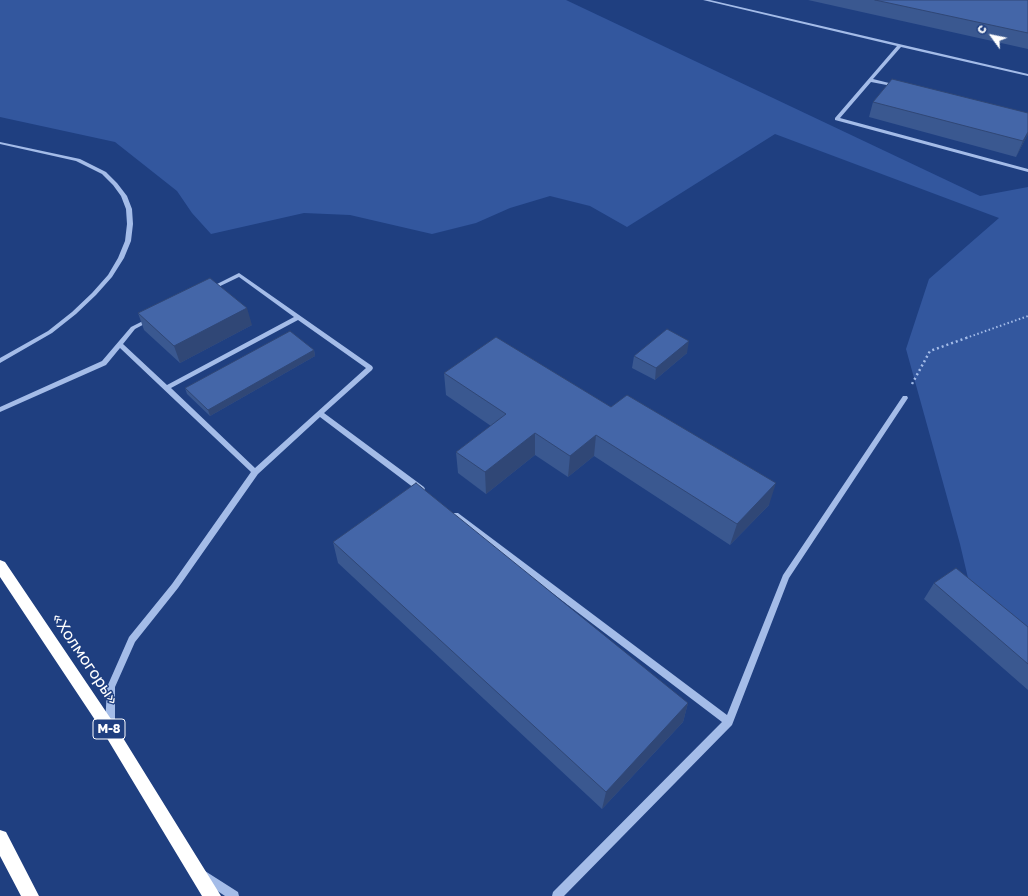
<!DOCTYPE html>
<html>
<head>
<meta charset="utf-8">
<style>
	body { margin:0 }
	#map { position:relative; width:1028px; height:896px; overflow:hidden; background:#1f3f80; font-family:"Golos Text",sans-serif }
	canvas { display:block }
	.north { position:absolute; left:972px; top:16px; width:40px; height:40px; -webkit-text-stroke:3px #1f3f80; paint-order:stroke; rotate:303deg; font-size:11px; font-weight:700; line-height:16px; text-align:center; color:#fff }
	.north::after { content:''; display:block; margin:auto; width:14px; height:18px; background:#fff; clip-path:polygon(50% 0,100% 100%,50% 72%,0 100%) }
</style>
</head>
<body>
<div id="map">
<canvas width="1028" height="896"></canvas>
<div class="north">С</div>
</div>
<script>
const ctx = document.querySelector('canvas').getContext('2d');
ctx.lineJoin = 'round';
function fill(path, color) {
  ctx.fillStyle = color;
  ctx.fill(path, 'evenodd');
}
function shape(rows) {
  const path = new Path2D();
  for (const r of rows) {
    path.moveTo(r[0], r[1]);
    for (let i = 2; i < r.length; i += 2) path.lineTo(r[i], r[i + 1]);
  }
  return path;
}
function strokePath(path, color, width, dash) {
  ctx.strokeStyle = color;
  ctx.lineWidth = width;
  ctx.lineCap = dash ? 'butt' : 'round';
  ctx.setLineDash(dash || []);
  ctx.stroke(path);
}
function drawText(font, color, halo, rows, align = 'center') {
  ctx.font = font + ' "Golos Text",sans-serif';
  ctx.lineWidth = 3;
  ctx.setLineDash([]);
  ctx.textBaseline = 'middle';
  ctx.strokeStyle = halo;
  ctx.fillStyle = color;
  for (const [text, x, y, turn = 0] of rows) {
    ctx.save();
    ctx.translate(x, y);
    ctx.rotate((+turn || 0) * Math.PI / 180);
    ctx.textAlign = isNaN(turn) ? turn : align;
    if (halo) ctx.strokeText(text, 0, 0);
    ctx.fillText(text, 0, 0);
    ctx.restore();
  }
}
fill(shape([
	[0,0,566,0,980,196,1028,187,1028,629,968,578,960,544,906,349,929,279,999,218,775,134,627,227,590,206,550,196,510,208,476,223,432,234,350,215,304,213,211,234,192,213,177,191,115,142,0,117]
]), '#33579e');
strokePath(shape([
	[966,338,1028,316]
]), '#a4bce8', 2, [1.5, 2.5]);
strokePath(shape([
	[912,384,930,351,969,337]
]), '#a4bce8', 2.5, [2, 3]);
fill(shape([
	[703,0,710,0,1028,74,1028,76,901,47,873,79,897,85,897,87,871,82,840,118,1028,169,1028,172,835,120,835,118,897,46,703,0],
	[0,142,80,159,106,172,117,183,127,196,132,209,133,224,131,241,124,258,112,277,96,295,76,314,52,333,0,363,0,358,48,331,72,312,92,293,108,275,118,258,125,241,127,224,126,209,121,196,113,185,102,174,76,161,0,144,0,142],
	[239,273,372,366,373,368,372,370,324,413,424,487,425,489,424,491,421,492,418,491,320,417,258,474,178,588,135,642,115,687,115,727,113,730,110,731,107,730,105,727,107,687,129,637,172,584,251,472,120,348,106,365,0,412,0,407,102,361,131,327,149,318,152,320,135,329,123,344,167,385,294,317,239,277,212,290,210,291,207,289,239,273],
	[298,320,366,368,255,468,171,388,298,320],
	[903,396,907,396,908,398,789,578,732,725,564,896,552,896,553,892,722,722,452,517,451,515,452,513,458,513,727,715,783,575,903,396],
	[205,871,238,892,239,896,225,896,201,880,200,876,201,872,205,871]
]), '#a4bce8');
fill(shape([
	[0,560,5,562,115,725,221,896,202,896,105,735,0,577,0,560],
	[0,830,6,832,39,896,21,896,0,856,0,830]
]), '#fff');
fill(shape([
	[808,0,1028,0,1028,49],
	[873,102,1028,113,1028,134,1016,157,869,117],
	[138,313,252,325,180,363,144,330],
	[314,350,315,356,210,416,187,394,185,388],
	[687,353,655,380,632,368,634,356],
	[444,373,769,505,730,545,594,456,568,477,535,455,486,494,458,473,456,452,491,426,446,395],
	[333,542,688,703,683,722,602,809,338,563],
	[934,583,1028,627,1028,690,924,599]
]), '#3a5890');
fill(shape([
	[1028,132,1028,134,1016,157,1023,141],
	[247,308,252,325,180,363,174,346],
	[689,341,687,353,655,380,656,368],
	[314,350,315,356,210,416,208,410],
	[535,433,535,455,486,494,485,472],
	[596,435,594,456,568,477,570,456],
	[776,483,769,505,730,545,737,524],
	[688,703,683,722,602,809,606,792]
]), '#304776');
const building = shape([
	[875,0,1028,0,1028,33,875,0],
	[892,79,1028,113,1028,132,1023,141,873,102,892,79],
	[210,278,247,308,174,346,138,313,210,278],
	[667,329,689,341,656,368,634,356,667,329],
	[290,331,314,350,208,410,185,388,290,331],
	[496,337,611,407,627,395,776,483,737,524,596,435,570,456,535,433,485,472,456,452,506,414,444,373,496,337],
	[416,483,688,703,606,792,333,542,416,483],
	[956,568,1028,627,1028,664,934,583,956,568]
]);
fill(building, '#4466a8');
strokePath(building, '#304776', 1);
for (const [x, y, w] of [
	[109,729,32]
]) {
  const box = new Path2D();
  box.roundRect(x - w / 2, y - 10, w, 20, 3);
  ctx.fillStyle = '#1f3f80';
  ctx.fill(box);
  strokePath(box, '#fff', 1);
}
drawText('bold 12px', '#fff', null, [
	["М-8",109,729]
]);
drawText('16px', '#fff', '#1f3f80', [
	["«Холмогоры»",85,659,56]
]);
</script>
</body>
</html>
